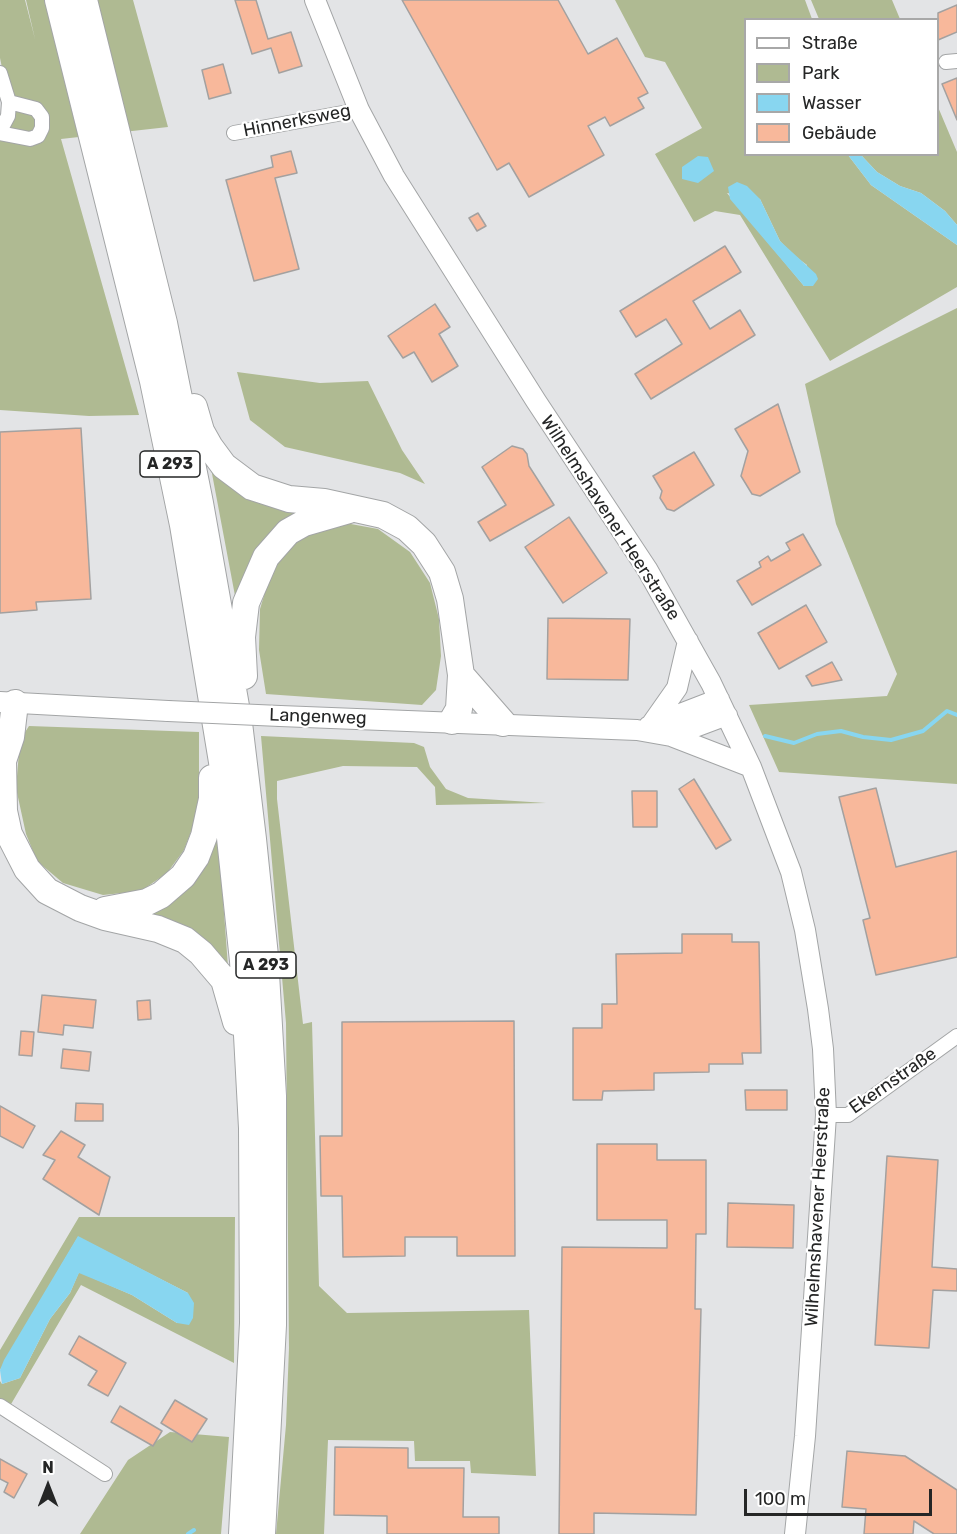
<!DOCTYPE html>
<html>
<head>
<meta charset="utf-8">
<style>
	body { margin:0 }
	#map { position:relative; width:957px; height:1534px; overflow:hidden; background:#e3e4e6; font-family:Rubik,sans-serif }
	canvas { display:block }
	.legend { position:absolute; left:744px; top:18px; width:195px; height:138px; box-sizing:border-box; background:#fff; border:2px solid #a8a8a8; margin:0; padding:8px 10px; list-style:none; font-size:18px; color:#252626 }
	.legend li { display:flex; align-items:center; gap:12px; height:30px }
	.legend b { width:30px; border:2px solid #a8a8a8 }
	.north { position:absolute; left:18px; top:1456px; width:60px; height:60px; -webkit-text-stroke:4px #fff; paint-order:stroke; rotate:0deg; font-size:16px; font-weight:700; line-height:24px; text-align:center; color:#252626 }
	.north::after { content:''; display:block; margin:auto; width:21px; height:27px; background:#252626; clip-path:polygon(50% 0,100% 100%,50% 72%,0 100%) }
	.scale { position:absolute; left:744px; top:1489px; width:188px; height:27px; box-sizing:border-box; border:3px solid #252626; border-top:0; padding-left:8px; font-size:18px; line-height:21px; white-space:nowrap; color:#252626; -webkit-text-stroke:4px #fff; paint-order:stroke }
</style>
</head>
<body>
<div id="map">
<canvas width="957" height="1534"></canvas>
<ul class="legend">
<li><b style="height:8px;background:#fff"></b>Straße</li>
<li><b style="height:16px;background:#afba92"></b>Park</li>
<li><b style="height:16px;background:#88d6f0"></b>Wasser</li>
<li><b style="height:16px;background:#f8b89b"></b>Gebäude</li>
</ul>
<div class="north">N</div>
<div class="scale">100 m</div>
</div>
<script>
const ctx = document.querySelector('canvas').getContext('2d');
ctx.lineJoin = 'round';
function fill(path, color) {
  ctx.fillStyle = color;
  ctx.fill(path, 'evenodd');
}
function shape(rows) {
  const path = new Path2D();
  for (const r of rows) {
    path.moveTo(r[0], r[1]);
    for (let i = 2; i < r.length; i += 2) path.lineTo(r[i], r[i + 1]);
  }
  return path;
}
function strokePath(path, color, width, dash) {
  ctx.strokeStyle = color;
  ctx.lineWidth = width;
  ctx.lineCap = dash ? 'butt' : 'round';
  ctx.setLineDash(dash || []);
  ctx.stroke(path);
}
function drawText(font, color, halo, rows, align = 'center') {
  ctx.font = font + ' Rubik,sans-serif';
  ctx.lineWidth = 4.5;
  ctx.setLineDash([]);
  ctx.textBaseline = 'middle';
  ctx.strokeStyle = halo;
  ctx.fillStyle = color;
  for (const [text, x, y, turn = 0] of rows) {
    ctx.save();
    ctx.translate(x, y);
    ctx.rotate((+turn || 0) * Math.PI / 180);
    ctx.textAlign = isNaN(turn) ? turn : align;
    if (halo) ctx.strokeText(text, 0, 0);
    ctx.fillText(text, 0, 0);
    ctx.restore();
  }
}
fill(shape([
	[0,0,25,0,35,39,26,0,133,0,168,127,61,139,139,415,89,416,0,410,0,131,9,102,0,58],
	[615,0,805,0,812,19,746,20,746,154,848,155,871,185,957,245,957,287,830,361,740,215,715,211,694,222,655,154,702,128,665,62,645,57],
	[727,193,760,199,780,241,792,254,807,265,804,286],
	[811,0,892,0,900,19,819,19],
	[938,107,957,152,957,225,945,211,921,193,900,186,877,172,861,155,938,154],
	[957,308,957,784,779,772,749,705,887,696,897,674,836,524,805,384],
	[237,372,320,383,368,381,402,450,425,484,400,473,285,447,250,420],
	[210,463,314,507,236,601],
	[340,522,378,529,410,552,430,583,439,619,441,656,436,690,422,705,266,694,259,650,260,609,272,569,300,537],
	[29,726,199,732,199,811,184,850,167,873,141,891,103,895,63,883,37,861,26,834,16,788,20,740],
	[261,736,414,743,424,747,430,767,446,789,468,798,546,803,436,805,435,787,417,767,343,766,277,781,277,799,303,1024,312,1022,319,1286,347,1313,529,1310,536,1476,471,1473,470,1461,415,1461,414,1441,328,1440,324,1534,276,1534,286,1425,289,1348,286,1023],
	[218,830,228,967,132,918],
	[79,1217,235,1217,234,1363,81,1285,7,1411,0,1406,0,1381,2,1384,20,1378,50,1319,70,1293,79,1272,132,1295,177,1323,188,1293,78,1237,0,1370,0,1350],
	[170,1432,229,1437,221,1534,80,1534,128,1460]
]), '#afba92');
fill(shape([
	[848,155,861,155,877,172,900,186,921,193,945,211,957,225,957,245,871,185],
	[698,156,708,157,714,171,698,183,682,179,682,167],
	[737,182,747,186,760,199,780,241,816,274,818,279,813,286,804,286,730,199,728,187],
	[78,1236,188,1293,194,1303,193,1318,189,1325,177,1323,132,1295,79,1273,70,1293,50,1319,20,1378,2,1384,0,1370,4,1360]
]), '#88d6f0');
strokePath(shape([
	[765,736,794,743,817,734,841,731,863,737,891,740,923,731,947,711,957,715],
	[188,1534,194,1530]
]), '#88d6f0', 4);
const building = shape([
	[235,0,256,0,268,39,291,32,302,66,279,73,271,48,252,54,235,0],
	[402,0,558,0,588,54,617,38,648,93,638,98,644,108,610,126,605,117,588,126,604,155,529,197,509,163,497,170,402,0],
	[957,5,957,32,938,40,938,13,957,5],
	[223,64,231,93,209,99,202,70,223,64],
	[957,78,957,120,942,84,957,78],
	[291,151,297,173,275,178,299,269,254,281,226,180,273,167,271,156,291,151],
	[478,213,486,226,477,231,469,218,478,213],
	[725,246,741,272,693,301,710,329,740,310,755,335,651,399,635,374,682,344,666,319,636,337,620,311,725,246],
	[435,304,450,327,439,334,458,366,432,382,414,352,403,358,388,336,435,304],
	[778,404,800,472,760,496,752,494,741,476,748,451,735,429,778,404],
	[81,428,91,599,36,602,37,610,0,613,0,432,81,428],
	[512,446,523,449,527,454,529,466,554,505,490,541,478,522,506,505,482,467,512,446],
	[694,452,714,485,674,511,667,509,660,498,662,491,653,476,694,452],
	[569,517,607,573,563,603,525,547,569,517],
	[803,534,821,565,752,605,737,581,761,567,759,562,768,556,771,561,790,550,786,543,803,534],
	[806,605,827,642,779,669,758,633,806,605],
	[548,618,630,619,628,680,547,679,548,618],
	[832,662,842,680,812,686,806,676,832,662],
	[694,779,731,840,716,849,679,789,694,779],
	[876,788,896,867,957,851,957,957,876,975,863,920,870,918,839,797,876,788],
	[632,791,657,791,657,827,633,827,632,791],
	[682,934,732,934,732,942,759,942,761,1053,742,1053,743,1064,709,1064,709,1072,654,1073,654,1090,603,1091,602,1100,573,1100,573,1028,602,1028,602,1004,617,1004,616,954,682,953,682,934],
	[42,995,96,1000,93,1028,64,1025,63,1035,38,1032,42,995],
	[150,1000,151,1019,138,1020,137,1001,150,1000],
	[514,1021,515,1256,457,1256,457,1237,405,1237,405,1256,343,1257,342,1196,321,1196,320,1136,342,1136,342,1022,514,1021],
	[21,1031,34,1032,32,1056,19,1055,21,1031],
	[63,1049,91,1052,89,1071,61,1068,63,1049],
	[745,1090,787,1090,787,1110,746,1110,745,1090],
	[76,1103,103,1104,103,1121,75,1121,76,1103],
	[0,1106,35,1126,23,1148,0,1136,0,1106],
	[61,1131,85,1145,78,1157,110,1177,99,1215,43,1179,55,1160,43,1155,61,1131],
	[597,1144,657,1144,657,1160,706,1160,706,1234,696,1234,695,1309,701,1309,696,1515,594,1513,594,1534,559,1534,562,1247,667,1248,667,1220,597,1220,597,1144],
	[887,1156,938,1160,932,1267,957,1269,957,1291,933,1290,929,1348,875,1345,887,1156],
	[728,1203,794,1205,793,1248,727,1247,728,1203],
	[79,1336,126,1363,108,1396,88,1385,97,1371,69,1354,79,1336],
	[175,1400,207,1419,192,1442,161,1423,175,1400],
	[120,1406,162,1431,153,1446,111,1422,120,1406],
	[335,1447,408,1448,408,1468,464,1468,463,1517,499,1517,499,1534,387,1534,387,1516,334,1515,335,1447],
	[847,1451,905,1456,957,1490,957,1534,934,1534,914,1521,913,1534,864,1534,866,1509,842,1507,847,1451],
	[0,1459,27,1474,14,1498,4,1492,8,1483,0,1479,0,1459]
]);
fill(building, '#f8b89b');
strokePath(building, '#a3a1a0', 1.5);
const street = shape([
	[946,62,957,61],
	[0,73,9,102,8,116,0,131],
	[0,133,30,139,38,136,42,128,42,117,36,109,9,102],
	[234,133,359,110],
	[826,1115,848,1115,957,1036],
	[0,1406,105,1474]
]);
const secondary = shape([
	[315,0,359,110,394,176,536,401,647,569,711,683,751,767,791,872,805,930,818,1009,823,1049,826,1115,805,1436,795,1534],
	[0,702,168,711],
	[280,716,637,730,671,736,751,767],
	[651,725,677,688,688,641],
	[649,726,719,699],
	[671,736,727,715]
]);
const highway = shape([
	[58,0,153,381,183,525,222,762,243,961,252,1128,253,1323,242,1534],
	[84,0,164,323,200,503,239,723,253,839,265,956,273,1096,273,1325,262,1534],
	[194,407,201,431,210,447,224,466,252,487,289,499,324,502,383,515,407,528,424,544,442,572,450,599,461,675,459,709,452,721],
	[461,675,503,723],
	[244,676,242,637,246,603,266,557,288,532,304,523,349,510],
	[15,703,11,737,3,761,4,811,9,834,27,869,47,891,80,908,105,917,158,929,185,940,201,953,224,980,236,1022],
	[105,910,147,902,161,895,183,876,196,857,204,836,212,799,212,778]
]);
strokePath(street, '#a3a5a6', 16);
strokePath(secondary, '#a3a5a6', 22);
strokePath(highway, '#a3a5a6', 28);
strokePath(street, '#fff', 14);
strokePath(secondary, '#fff', 20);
strokePath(highway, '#fff', 26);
const secondaryBridge = shape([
	[168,711,280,716]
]);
strokePath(secondaryBridge, '#a3a5a6', 22, []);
strokePath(secondaryBridge, '#fff', 20);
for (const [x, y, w] of [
	[170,464,60],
	[266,965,60]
]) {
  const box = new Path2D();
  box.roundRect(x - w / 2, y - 13, w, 26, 4.5);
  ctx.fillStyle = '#fff';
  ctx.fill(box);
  strokePath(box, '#252626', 1.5);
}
drawText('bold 16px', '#252626', null, [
	["A 293",170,464],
	["A 293",266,965]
]);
drawText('18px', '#252626', '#fff', [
	["Hinnerksweg",297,121,-11],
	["Wilhelmshavener Heerstraße",610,518,57],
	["Langenweg",318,717,2],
	["Ekernstraße",893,1081,-35],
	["Wilhelmshavener Heerstraße",818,1207,-87]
]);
</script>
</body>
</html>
